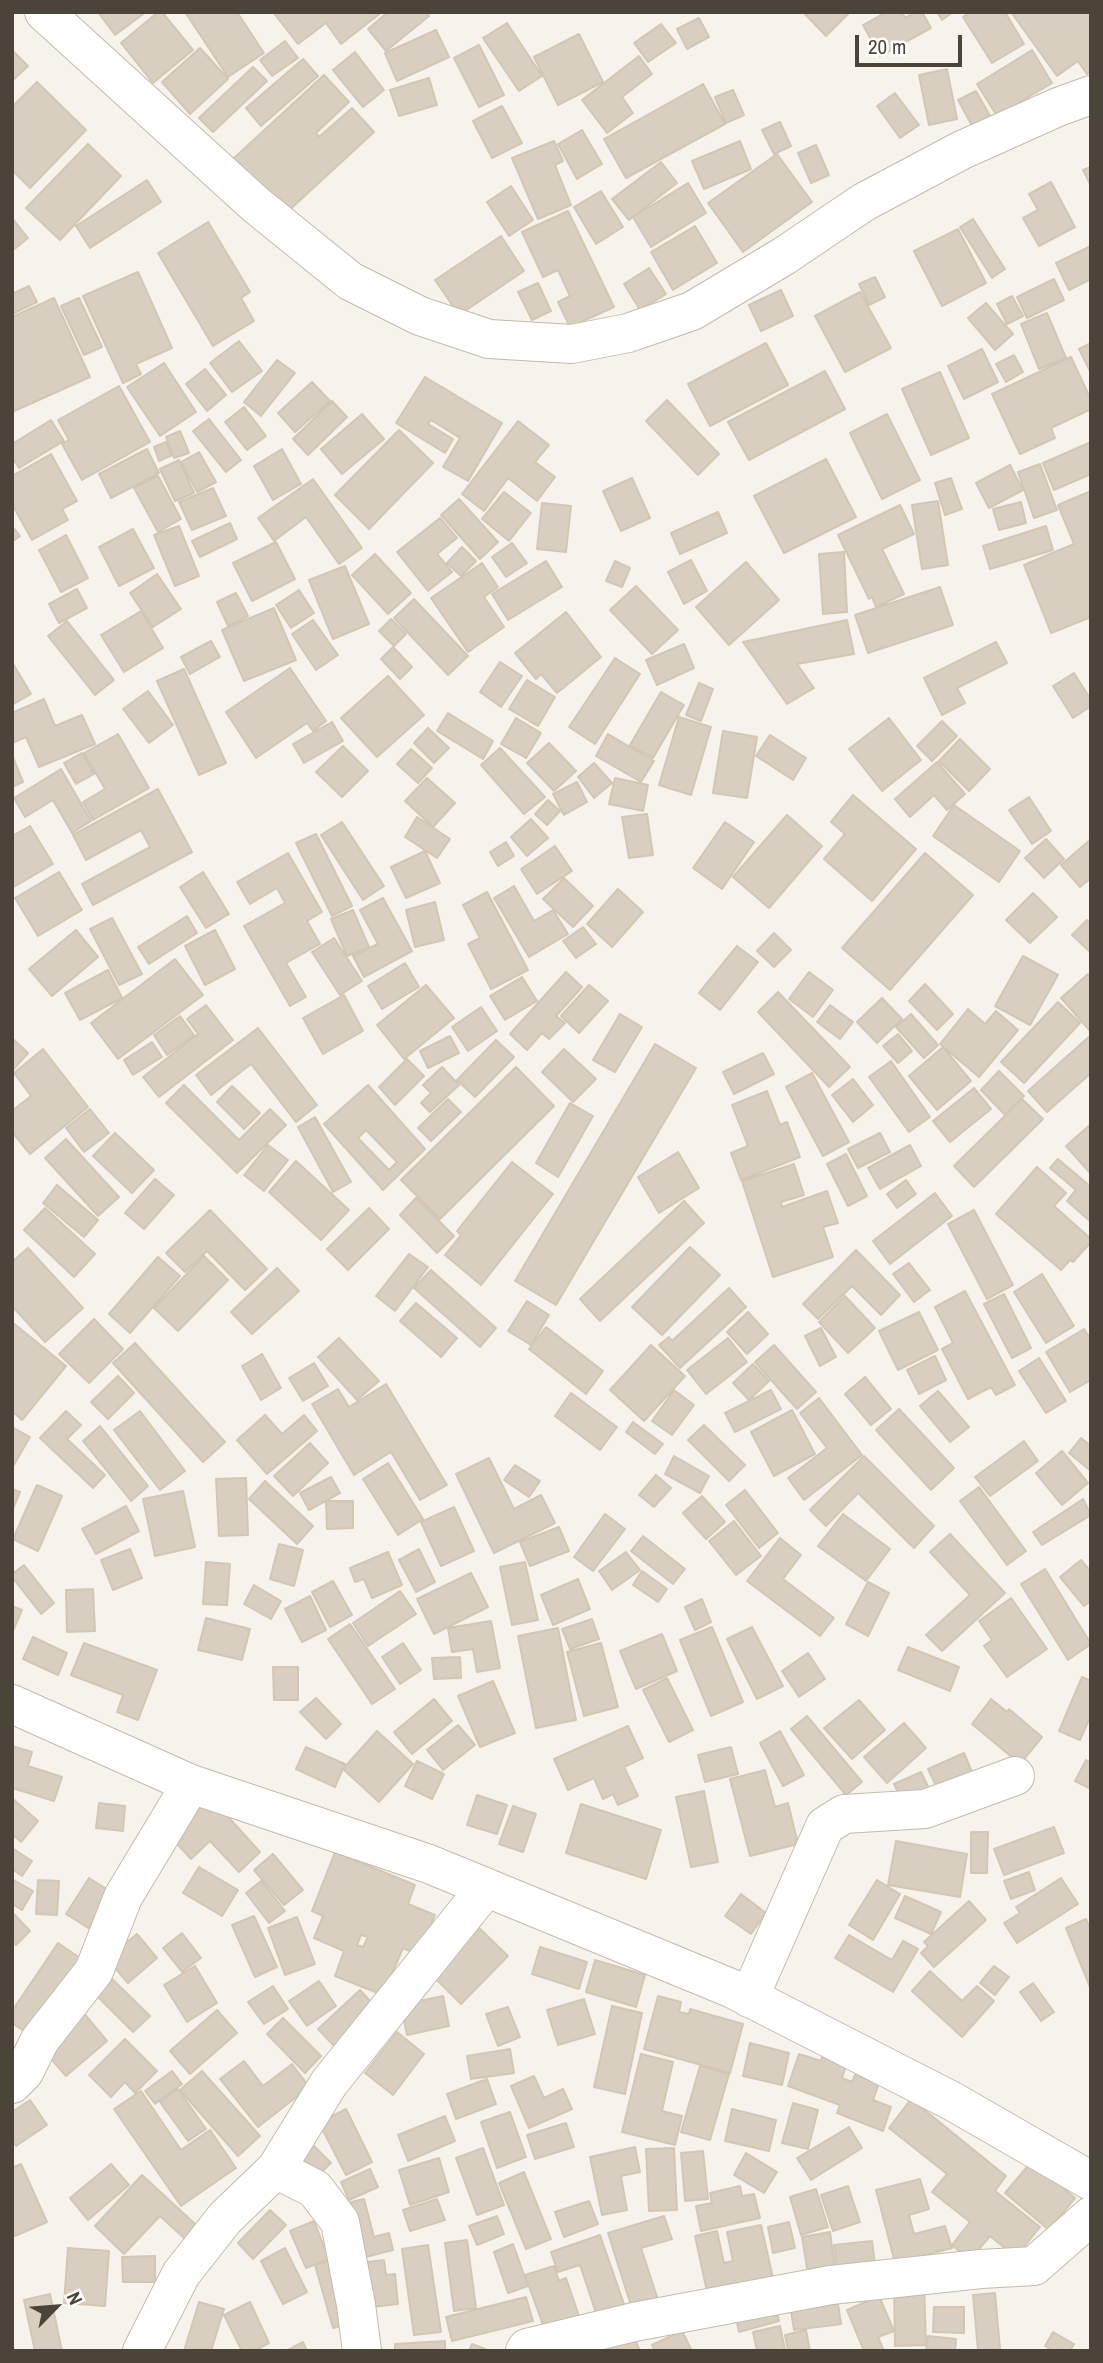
<!DOCTYPE html>
<html>
<head>
<meta charset="utf-8">
<style>
	body { margin:0 }
	#map { position:relative; width:1103px; height:2363px; overflow:hidden; background:#f6f3ec; font-family:"Archivo Narrow",sans-serif }
	canvas { display:block }
	.frame { position:absolute; inset:0; border:14px solid #4b4439; pointer-events:none }
	.north { position:absolute; left:21px; top:2272px; width:70px; height:70px; -webkit-text-stroke:5px #fff; paint-order:stroke; rotate:65deg; font-size:19px; font-weight:700; line-height:28px; text-align:center; color:#4b4439 }
	.north::after { content:''; display:block; margin:auto; width:24px; height:32px; background:#4b4439; clip-path:polygon(50% 0,100% 100%,50% 72%,0 100%) }
	.scale { position:absolute; left:855px; top:35px; width:107px; height:32px; box-sizing:border-box; border:4px solid #4b4439; border-top:0; padding-left:9px; font-size:21px; line-height:24px; white-space:nowrap; color:#4b4439; -webkit-text-stroke:5px #fff; paint-order:stroke }
</style>
</head>
<body>
<div id="map">
<canvas width="1103" height="2363"></canvas>
<div class="frame"></div>
<div class="north">N</div>
<div class="scale">20 m</div>
</div>
<script>
const ctx = document.querySelector('canvas').getContext('2d');
ctx.lineJoin = 'round';
function fill(path, color) {
  ctx.fillStyle = color;
  ctx.fill(path, 'evenodd');
}
function shape(rows) {
  const path = new Path2D();
  for (const r of rows) {
    path.moveTo(r[0], r[1]);
    for (let i = 2; i < r.length; i += 2) path.lineTo(r[i], r[i + 1]);
  }
  return path;
}
function strokePath(path, color, width, dash) {
  ctx.strokeStyle = color;
  ctx.lineWidth = width;
  ctx.lineCap = dash ? 'butt' : 'round';
  ctx.setLineDash(dash || []);
  ctx.stroke(path);
}
const building = shape([
	[98,12,146,12,115,35,98,12],
	[158,12,162,12,193,50,153,83,121,43,158,12],
	[185,12,237,12,264,53,228,77,185,12],
	[273,12,382,12,341,44,326,23,298,44,273,12],
	[388,12,426,12,429,16,386,51,368,29,388,12],
	[803,12,850,12,826,36,803,12],
	[886,12,902,12,905,18,916,12,922,12,931,28,880,56,863,25,886,12],
	[937,12,953,12,942,20,937,12],
	[970,12,1005,12,1024,44,992,63,963,17,970,12],
	[1011,12,1091,12,1091,71,1087,74,1078,61,1057,76,1011,12],
	[699,18,709,37,687,49,677,29,699,18],
	[507,23,542,76,519,91,483,38,507,23],
	[661,24,676,43,648,62,634,43,661,24],
	[436,30,449,57,397,81,385,53,436,30],
	[579,34,603,82,558,105,534,57,579,34],
	[285,41,298,58,272,76,260,60,285,41],
	[479,45,504,95,479,107,454,58,479,45],
	[200,48,228,79,190,114,162,82,200,48],
	[12,50,28,66,12,81,12,50],
	[1032,50,1052,83,997,116,977,84,1032,50],
	[355,52,384,90,363,107,333,70,355,52],
	[639,56,652,74,622,97,633,113,607,133,582,100,639,56],
	[303,59,318,76,261,126,246,108,303,59],
	[253,67,267,81,213,132,199,118,253,67],
	[947,69,957,119,929,125,919,75,947,69],
	[324,75,349,102,316,133,319,137,352,108,374,132,284,215,233,159,324,75],
	[429,78,437,105,399,116,390,90,429,78],
	[37,82,86,130,30,188,12,170,12,107,37,82],
	[703,84,725,124,626,178,604,139,703,84],
	[733,90,744,115,726,123,715,97,733,90],
	[976,91,994,123,976,133,958,100,976,91],
	[895,93,919,125,900,138,877,106,895,93],
	[502,106,522,143,492,158,473,121,502,106],
	[780,122,791,146,774,154,762,130,780,122],
	[582,130,602,164,577,179,558,144,582,130],
	[554,141,563,161,555,165,571,205,538,219,512,158,554,141],
	[740,141,751,169,704,189,692,161,740,141],
	[88,144,121,176,60,240,26,208,88,144],
	[816,145,829,175,811,183,798,153,816,145],
	[777,154,812,202,743,252,708,203,777,154],
	[661,162,677,183,629,220,612,199,661,162],
	[1091,167,1091,186,1083,170,1091,167],
	[147,180,161,202,90,248,76,226,147,180],
	[1051,182,1075,227,1039,246,1023,218,1038,210,1029,194,1051,182],
	[688,183,706,213,651,247,633,217,688,183],
	[511,186,533,220,509,236,487,202,511,186],
	[601,191,623,227,596,244,574,207,601,191],
	[568,211,614,307,570,327,558,302,570,296,558,270,543,277,522,232,568,211],
	[12,218,28,238,12,251,12,218],
	[973,219,1005,269,992,278,960,227,973,219],
	[208,222,250,292,241,298,254,321,213,346,158,253,208,222],
	[695,226,717,263,673,290,651,252,695,226],
	[958,229,986,283,942,306,914,251,958,229],
	[501,236,524,271,459,315,435,280,501,236],
	[1091,246,1091,279,1069,290,1056,263,1091,246],
	[649,268,666,294,640,310,624,284,649,268],
	[138,272,172,348,136,364,141,374,123,383,83,296,138,272],
	[875,277,885,297,869,305,859,284,875,277],
	[1054,279,1064,300,1027,318,1017,297,1054,279],
	[538,283,551,311,532,320,518,292,538,283],
	[29,286,37,302,12,314,12,294,29,286],
	[781,290,793,316,761,331,749,305,781,290],
	[860,292,891,348,845,372,815,316,860,292],
	[1012,296,1023,316,1007,324,997,304,1012,296],
	[54,298,90,377,12,412,12,317,54,298],
	[79,298,102,347,84,355,61,306,79,298],
	[986,303,1013,334,995,350,968,318,986,303],
	[1047,313,1066,358,1039,369,1021,324,1047,313],
	[239,341,262,371,232,392,210,363,239,341],
	[766,343,788,385,710,426,688,384,766,343],
	[1091,343,1091,373,1079,349,1091,343],
	[982,349,998,382,964,399,948,366,982,349],
	[1014,355,1023,372,1006,382,996,364,1014,355],
	[1071,357,1091,400,1091,409,1051,428,1055,438,1020,454,992,394,1071,357],
	[277,360,295,373,261,416,244,402,277,360],
	[164,363,196,412,160,436,127,387,164,363],
	[205,369,226,395,207,411,186,384,205,369],
	[825,371,845,409,749,460,728,422,825,371],
	[940,372,969,438,931,455,902,389,940,372],
	[425,377,502,423,468,481,443,467,460,438,431,420,428,424,453,439,445,453,396,423,425,377],
	[312,382,330,401,295,432,278,413,312,382],
	[119,386,150,442,82,480,62,444,69,440,58,420,119,386],
	[667,400,719,454,698,475,646,421,667,400],
	[332,401,347,417,308,455,293,439,332,401],
	[244,407,266,436,247,450,225,422,244,407],
	[362,414,384,439,342,474,321,449,362,414],
	[887,414,920,480,882,499,850,433,887,414],
	[209,419,241,460,226,472,193,431,209,419],
	[51,420,64,441,19,468,12,457,12,444,51,420],
	[518,421,549,445,535,462,555,477,537,501,508,478,484,511,462,494,518,421],
	[399,430,433,463,369,529,335,495,399,430],
	[180,431,189,453,174,458,166,437,180,431],
	[166,442,172,455,159,461,154,447,166,442],
	[1091,442,1091,474,1054,490,1043,463,1091,442],
	[147,449,159,473,111,498,99,474,147,449],
	[282,449,301,484,273,500,254,466,282,449],
	[199,452,216,482,197,492,181,462,199,452],
	[51,454,77,501,62,509,68,520,32,540,12,504,12,476,51,454],
	[826,459,856,517,784,553,754,496,826,459],
	[179,460,194,493,175,501,160,469,179,460],
	[1040,464,1057,510,1034,518,1018,472,1040,464],
	[1010,465,1023,490,989,508,976,483,1010,465],
	[158,476,181,519,158,532,134,488,158,476],
	[632,478,650,518,621,531,603,491,632,478],
	[951,478,962,509,945,515,935,483,951,478],
	[313,479,362,548,339,564,306,517,274,541,258,518,313,479],
	[213,488,226,516,192,530,179,502,213,488],
	[1091,491,1091,617,1051,633,1024,565,1074,544,1058,505,1091,491],
	[504,492,531,513,509,541,482,519,504,492],
	[459,499,498,542,480,559,441,515,459,499],
	[938,501,948,565,922,569,912,505,938,501],
	[1021,502,1026,523,999,530,993,509,1021,502],
	[542,503,571,506,566,552,537,549,542,503],
	[900,505,914,534,882,549,904,594,876,607,872,597,869,599,838,535,900,505],
	[718,512,727,533,680,554,671,533,718,512],
	[440,518,457,538,437,554,452,572,428,591,397,552,440,518],
	[230,523,237,539,200,557,192,541,230,523],
	[12,526,20,536,12,542,12,526],
	[179,526,199,576,175,586,154,535,179,526],
	[1046,526,1053,550,990,569,983,546,1046,526],
	[133,529,154,568,119,586,99,547,133,529],
	[66,535,88,578,61,592,39,550,66,535],
	[276,542,295,579,252,601,233,563,276,542],
	[512,543,527,563,506,577,492,557,512,543],
	[462,547,476,561,461,576,447,563,462,547],
	[844,552,847,612,823,614,819,554,844,552],
	[375,554,411,593,388,614,352,575,375,554],
	[691,560,707,591,684,604,668,572,691,560],
	[546,561,562,587,508,620,492,594,546,561],
	[615,561,630,568,622,587,606,581,615,561],
	[746,562,779,600,729,645,696,607,746,562],
	[482,563,498,587,484,597,504,627,468,652,431,598,482,563],
	[345,566,369,624,333,639,309,580,345,566],
	[157,574,181,609,153,627,130,593,157,574],
	[636,586,678,630,652,654,610,610,636,586],
	[940,587,953,625,868,653,855,615,940,587],
	[77,589,87,608,59,623,49,604,77,589],
	[299,590,314,613,291,628,276,605,299,590],
	[236,593,248,616,228,626,217,602,236,593],
	[414,599,468,656,448,675,394,618,414,599],
	[274,608,296,660,244,681,222,630,274,608],
	[141,611,163,648,124,672,101,635,141,611],
	[566,612,601,657,557,693,541,674,536,679,515,653,566,612],
	[391,619,406,634,394,646,379,631,391,619],
	[313,620,338,655,316,670,292,634,313,620],
	[847,620,854,654,797,664,814,688,787,704,743,642,847,620],
	[67,621,114,680,95,695,48,636,67,621],
	[211,641,220,657,190,674,181,657,211,641],
	[996,642,1007,663,957,688,965,703,942,715,924,678,996,642],
	[684,644,694,668,657,685,646,660,684,644],
	[393,647,412,667,400,679,381,659,393,647],
	[615,658,640,674,595,744,569,727,615,658],
	[12,662,31,694,12,705,12,662],
	[500,662,522,676,501,707,480,692,500,662],
	[290,668,326,721,313,731,307,723,256,758,226,712,290,668],
	[184,669,226,763,199,775,157,681,184,669],
	[1074,673,1091,700,1091,706,1073,718,1053,686,1074,673],
	[388,676,424,715,377,757,341,718,388,676],
	[527,680,555,697,538,726,509,709,527,680],
	[699,683,713,689,701,721,686,715,699,683],
	[148,691,173,725,149,743,123,709,148,691],
	[661,692,684,705,653,758,630,745,661,692],
	[44,699,55,726,82,715,95,744,39,767,26,737,12,743,12,713,44,699],
	[448,713,493,741,483,759,437,731,448,713],
	[679,717,711,727,691,795,659,785,679,717],
	[516,718,541,733,526,758,501,744,516,718],
	[889,718,921,760,882,791,849,749,889,718],
	[942,721,957,736,932,761,917,746,942,721],
	[332,722,343,741,304,763,293,744,332,722],
	[428,728,449,748,434,763,414,743,428,728],
	[723,731,757,737,747,798,713,793,723,731],
	[118,734,149,788,93,820,83,802,105,789,84,753,118,734],
	[608,734,654,761,641,782,596,756,608,734],
	[770,735,806,758,793,780,756,756,770,735],
	[960,739,990,769,969,791,939,761,960,739],
	[549,743,576,771,554,791,527,763,549,743],
	[343,746,368,771,342,797,316,772,343,746],
	[500,748,545,797,524,814,481,765,500,748],
	[411,749,432,768,418,783,397,764,411,749],
	[82,753,94,774,76,784,64,763,82,753],
	[12,755,23,782,12,787,12,755],
	[937,762,965,794,947,810,934,795,910,817,895,799,937,762],
	[594,763,612,783,594,798,578,777,594,763],
	[61,769,91,821,72,833,53,800,25,817,14,798,61,769],
	[427,778,455,803,433,827,405,801,427,778],
	[615,778,648,785,643,811,609,804,615,778],
	[577,782,587,802,564,815,553,794,577,782],
	[158,789,192,852,93,905,82,884,150,847,141,830,86,860,73,835,158,789],
	[853,795,916,849,872,901,824,859,845,834,831,822,853,795],
	[1029,797,1051,831,1032,844,1009,810,1029,797],
	[548,800,560,811,547,825,535,814,548,800],
	[954,805,1020,851,999,882,933,836,954,805],
	[647,814,653,855,629,858,622,817,647,814],
	[787,815,822,846,769,908,733,877,787,815],
	[417,817,450,839,437,858,405,837,417,817],
	[531,819,548,838,527,856,511,837,531,819],
	[342,822,384,886,363,900,321,835,342,822],
	[725,822,754,842,722,889,693,868,725,822],
	[30,826,53,864,12,888,12,836,30,826],
	[316,834,352,906,332,916,296,843,316,834],
	[1046,839,1064,859,1044,878,1025,858,1046,839],
	[1091,839,1091,878,1080,887,1061,865,1091,839],
	[506,842,514,856,498,866,490,852,506,842],
	[555,846,572,871,537,894,521,869,555,846],
	[425,851,440,883,406,898,391,867,425,851],
	[288,853,322,912,307,921,320,944,286,963,306,997,290,1006,244,926,285,903,277,888,250,904,237,882,288,853],
	[925,853,973,895,890,990,842,948,925,853],
	[59,872,82,910,38,936,15,898,59,872],
	[203,872,229,914,206,928,180,887,203,872],
	[564,878,593,906,573,927,543,899,564,878],
	[514,886,534,921,553,910,568,934,529,957,494,898,514,886],
	[618,889,643,912,612,947,587,924,618,889],
	[487,892,528,970,491,989,468,944,480,938,463,905,487,892],
	[1033,893,1057,917,1030,943,1006,920,1033,893],
	[383,898,412,951,364,977,353,956,378,944,360,910,383,898],
	[435,902,444,940,415,947,406,910,435,902],
	[353,910,369,947,347,956,331,919,353,910],
	[187,916,197,933,149,964,138,947,187,916],
	[112,918,142,974,119,985,90,929,112,918],
	[1087,920,1091,924,1091,953,1072,935,1087,920],
	[583,927,596,944,576,958,563,941,583,927],
	[76,930,98,957,52,996,29,969,76,930],
	[215,930,235,969,205,985,185,946,215,930],
	[774,933,791,950,774,967,757,951,774,933],
	[334,938,362,981,340,995,312,952,334,938],
	[737,946,758,962,720,1010,699,993,737,946],
	[1023,956,1058,975,1030,1025,995,1006,1023,956],
	[175,959,203,995,118,1059,91,1023,175,959],
	[405,963,419,987,382,1009,368,986,405,963],
	[108,970,122,998,80,1020,65,993,108,970],
	[566,972,582,987,556,1016,565,1023,549,1039,542,1033,527,1050,510,1034,566,972],
	[809,972,833,990,813,1017,789,999,809,972],
	[1088,974,1091,977,1091,1032,1061,998,1088,974],
	[522,977,537,1001,505,1020,490,996,522,977],
	[925,984,953,1014,937,1030,909,1001,925,984],
	[426,985,454,1018,404,1059,377,1025,426,985],
	[589,985,608,1001,579,1033,561,1016,589,985],
	[778,992,850,1067,829,1087,758,1012,778,992],
	[344,995,363,1031,323,1054,303,1018,344,995],
	[882,998,902,1019,877,1043,857,1022,882,998],
	[1058,1002,1080,1023,1024,1083,1001,1062,1058,1002],
	[206,1005,233,1040,159,1097,143,1077,198,1034,187,1019,206,1005],
	[830,1005,853,1022,840,1039,817,1022,830,1005],
	[481,1007,497,1031,468,1051,452,1027,481,1007],
	[968,1009,985,1024,996,1011,1018,1030,979,1077,940,1044,968,1009],
	[620,1014,642,1027,615,1072,593,1060,620,1014],
	[911,1014,938,1045,924,1058,896,1027,911,1014],
	[180,1016,194,1035,167,1055,154,1035,180,1016],
	[258,1028,317,1105,296,1122,251,1064,211,1095,196,1075,258,1028],
	[898,1034,912,1051,898,1063,883,1046,898,1034],
	[1091,1035,1091,1073,1047,1112,1028,1091,1091,1035],
	[450,1036,459,1053,428,1068,420,1051,450,1036],
	[12,1038,28,1053,12,1071,12,1038],
	[496,1040,514,1057,475,1097,457,1080,496,1040],
	[152,1042,162,1057,133,1075,124,1060,152,1042],
	[655,1044,696,1068,556,1305,515,1281,655,1044],
	[943,1047,971,1081,937,1110,909,1076,943,1047],
	[43,1049,88,1107,30,1154,12,1132,12,1111,31,1096,14,1073,43,1049],
	[564,1049,596,1079,573,1102,542,1072,564,1049],
	[763,1053,774,1074,734,1094,723,1072,763,1053],
	[407,1059,424,1076,395,1105,379,1087,407,1059],
	[891,1061,930,1117,909,1132,869,1077,891,1061],
	[442,1067,459,1085,430,1112,421,1103,431,1093,423,1085,442,1067],
	[516,1067,554,1106,440,1219,401,1180,516,1067],
	[999,1071,1024,1096,1005,1115,981,1090,999,1071],
	[812,1073,849,1142,823,1156,786,1087,812,1073],
	[853,1079,873,1105,853,1122,832,1095,853,1079],
	[184,1085,239,1140,270,1109,286,1125,237,1173,166,1103,184,1085],
	[368,1085,425,1149,383,1190,324,1124,368,1085],
	[366,1130,397,1162,389,1170,358,1138,366,1130],
	[232,1086,260,1113,244,1129,217,1102,232,1086],
	[974,1088,991,1109,950,1142,933,1121,974,1088],
	[767,1091,780,1125,787,1122,800,1157,741,1180,731,1153,748,1146,732,1105,767,1091],
	[448,1099,461,1112,431,1141,418,1128,448,1099],
	[1022,1099,1043,1119,974,1187,954,1166,1022,1099],
	[570,1103,593,1116,558,1177,536,1163,570,1103],
	[90,1109,109,1133,84,1152,66,1128,90,1109],
	[315,1117,351,1182,333,1192,298,1127,315,1117],
	[1091,1124,1091,1174,1066,1146,1091,1124],
	[115,1133,154,1170,132,1193,93,1156,115,1133],
	[880,1133,890,1152,858,1168,848,1149,880,1133],
	[66,1139,119,1197,98,1216,45,1158,66,1139],
	[268,1145,288,1160,264,1191,244,1175,268,1145],
	[910,1145,921,1166,880,1189,868,1168,910,1145],
	[678,1152,699,1188,659,1213,638,1177,678,1152],
	[846,1154,867,1196,848,1206,827,1164,846,1154],
	[1058,1159,1091,1187,1091,1222,1067,1201,1076,1190,1050,1168,1058,1159],
	[296,1161,349,1210,321,1240,269,1192,296,1161],
	[512,1162,553,1194,481,1285,445,1255,461,1235,457,1231,512,1162],
	[794,1164,804,1195,781,1202,782,1207,827,1191,838,1223,823,1227,833,1257,773,1277,742,1181,794,1164],
	[1037,1167,1066,1193,1054,1206,1091,1239,1091,1242,1073,1262,1070,1260,1061,1270,996,1214,1037,1167],
	[155,1179,174,1195,144,1229,125,1213,155,1179],
	[906,1180,916,1194,897,1208,887,1194,906,1180],
	[57,1185,98,1220,84,1237,43,1203,57,1185],
	[935,1193,952,1216,890,1264,873,1241,935,1193],
	[416,1198,454,1236,437,1253,400,1215,416,1198],
	[684,1201,704,1223,600,1321,580,1299,684,1201],
	[45,1208,95,1254,74,1277,24,1230,45,1208],
	[369,1208,389,1229,348,1270,327,1249,369,1208],
	[210,1210,267,1269,245,1290,207,1251,185,1272,166,1253,210,1210],
	[974,1210,1013,1285,987,1299,948,1224,974,1210],
	[690,1247,720,1275,662,1335,632,1307,690,1247],
	[28,1248,83,1308,45,1342,12,1306,12,1262,28,1248],
	[856,1250,900,1295,881,1315,852,1286,818,1319,803,1304,856,1250],
	[409,1254,428,1267,395,1311,376,1296,409,1254],
	[204,1256,228,1280,178,1331,154,1308,204,1256],
	[158,1257,180,1276,130,1333,109,1314,158,1257],
	[909,1263,930,1290,914,1302,893,1274,909,1263],
	[277,1268,299,1291,252,1334,231,1312,277,1268],
	[431,1270,496,1328,480,1347,414,1288,431,1270],
	[1042,1274,1074,1326,1046,1343,1014,1292,1042,1274],
	[729,1288,746,1307,680,1368,659,1345,669,1337,672,1341,729,1288],
	[965,1291,1015,1385,996,1395,991,1387,968,1399,942,1349,953,1343,935,1307,965,1291],
	[1004,1294,1031,1348,1012,1358,984,1304,1004,1294],
	[845,1296,875,1328,848,1353,819,1322,845,1296],
	[527,1301,549,1315,531,1345,508,1331,527,1301],
	[416,1303,457,1338,441,1357,400,1321,416,1303],
	[748,1312,768,1334,747,1354,727,1332,748,1312],
	[919,1312,938,1350,898,1370,879,1331,919,1312],
	[94,1319,123,1349,89,1383,59,1354,94,1319],
	[12,1322,66,1366,22,1420,12,1411,12,1322],
	[546,1327,603,1371,586,1394,529,1349,546,1327],
	[821,1328,836,1357,820,1366,805,1336,821,1328],
	[1084,1329,1091,1340,1091,1380,1070,1392,1046,1352,1084,1329],
	[339,1338,379,1381,357,1400,318,1357,339,1338],
	[728,1338,747,1362,706,1394,687,1370,728,1338],
	[135,1343,225,1442,203,1462,113,1363,135,1343],
	[651,1345,685,1376,644,1421,610,1390,651,1345],
	[774,1345,816,1392,797,1409,755,1362,774,1345],
	[262,1354,281,1388,261,1400,242,1366,262,1354],
	[935,1356,946,1380,919,1394,907,1370,935,1356],
	[1039,1358,1066,1401,1046,1413,1019,1371,1039,1358],
	[314,1363,328,1386,303,1401,289,1378,314,1363],
	[753,1364,769,1381,749,1400,733,1383,753,1364],
	[118,1376,134,1393,108,1419,91,1402,118,1376],
	[865,1377,891,1409,871,1425,845,1394,865,1377],
	[386,1384,447,1485,420,1500,391,1452,354,1475,312,1404,338,1389,349,1407,386,1384],
	[674,1390,694,1405,672,1435,652,1421,674,1390],
	[771,1390,781,1409,735,1432,725,1413,771,1390],
	[938,1391,969,1427,950,1442,920,1406,938,1391],
	[571,1393,617,1427,600,1450,555,1416,571,1393],
	[819,1398,862,1455,804,1500,788,1478,827,1448,800,1413,819,1398],
	[899,1409,954,1468,931,1490,876,1430,899,1409],
	[792,1410,815,1454,774,1476,751,1432,792,1410],
	[66,1411,81,1425,67,1439,105,1475,93,1488,40,1438,66,1411],
	[140,1411,185,1471,160,1490,114,1430,140,1411],
	[265,1415,282,1434,304,1415,317,1431,267,1474,237,1440,265,1415],
	[633,1422,663,1444,655,1454,626,1432,633,1422],
	[704,1425,745,1465,729,1481,688,1440,704,1425],
	[100,1426,148,1486,131,1501,83,1441,100,1426],
	[12,1427,30,1437,12,1468,12,1427],
	[1081,1438,1091,1446,1091,1471,1069,1453,1081,1438],
	[1024,1441,1038,1461,990,1496,975,1477,1024,1441],
	[310,1443,328,1463,293,1496,274,1476,310,1443],
	[1062,1451,1088,1483,1062,1505,1036,1473,1062,1451],
	[674,1456,709,1476,700,1493,665,1474,674,1456],
	[864,1456,934,1526,914,1548,858,1493,826,1526,810,1510,864,1456],
	[489,1458,514,1509,541,1495,555,1523,494,1553,456,1474,489,1458],
	[388,1463,423,1519,398,1535,363,1479,388,1463],
	[515,1465,540,1481,529,1497,504,1480,515,1465],
	[656,1475,671,1488,654,1507,639,1495,656,1475],
	[331,1477,340,1493,309,1510,300,1493,331,1477],
	[246,1478,248,1535,219,1536,216,1479,246,1478],
	[265,1481,313,1526,297,1544,249,1499,265,1481],
	[37,1485,62,1496,38,1551,13,1539,37,1485],
	[979,1487,1026,1551,1007,1565,960,1501,979,1487],
	[12,1489,20,1492,12,1511,12,1489],
	[745,1490,778,1533,759,1548,726,1505,745,1490],
	[183,1491,195,1547,155,1556,143,1499,183,1491],
	[702,1496,725,1522,706,1539,683,1513,702,1496],
	[1083,1499,1091,1515,1042,1545,1033,1532,1083,1499],
	[326,1501,353,1501,353,1528,327,1529,326,1501],
	[126,1506,139,1531,96,1554,82,1529,126,1506],
	[454,1507,474,1551,441,1566,421,1522,454,1507],
	[605,1514,625,1529,593,1571,574,1557,605,1514],
	[843,1514,890,1549,866,1581,818,1546,843,1514],
	[734,1521,761,1556,736,1575,709,1541,734,1521],
	[559,1527,569,1551,530,1566,520,1542,559,1527],
	[950,1534,1005,1593,942,1651,926,1635,970,1595,930,1552,950,1534],
	[643,1536,685,1569,673,1584,631,1551,643,1536],
	[780,1538,801,1555,783,1579,834,1618,820,1636,747,1581,780,1538],
	[279,1544,303,1550,294,1586,270,1579,279,1544],
	[130,1549,142,1578,113,1590,101,1560,130,1549],
	[419,1549,435,1582,416,1592,399,1560,419,1549],
	[388,1552,402,1585,372,1598,364,1579,355,1582,350,1568,388,1552],
	[626,1552,640,1570,612,1590,599,1571,626,1552],
	[1081,1560,1091,1572,1091,1601,1084,1606,1060,1577,1081,1560],
	[206,1562,230,1564,227,1605,203,1604,206,1562],
	[525,1562,538,1620,512,1625,500,1567,525,1562],
	[24,1565,54,1603,41,1614,12,1577,12,1574,24,1565],
	[1045,1569,1091,1644,1068,1660,1021,1584,1045,1569],
	[642,1571,667,1589,658,1602,633,1585,642,1571],
	[471,1573,488,1607,434,1634,417,1599,471,1573],
	[578,1579,590,1609,553,1625,541,1595,578,1579],
	[333,1581,352,1615,330,1627,312,1592,333,1581],
	[868,1582,889,1593,868,1636,846,1624,868,1582],
	[254,1585,281,1601,271,1619,244,1604,254,1585],
	[93,1589,95,1631,67,1632,66,1590,93,1589],
	[400,1591,416,1614,368,1646,353,1623,400,1591],
	[310,1596,326,1630,302,1642,285,1609,310,1596],
	[1011,1598,1047,1649,1007,1677,984,1646,992,1640,979,1621,1011,1598],
	[702,1599,711,1622,695,1630,685,1607,702,1599],
	[12,1606,22,1610,12,1633,12,1606],
	[206,1618,250,1629,242,1660,198,1650,206,1618],
	[592,1619,599,1639,570,1649,562,1629,592,1619],
	[491,1621,500,1668,477,1672,473,1649,452,1652,448,1628,491,1621],
	[350,1624,395,1689,372,1704,328,1639,350,1624],
	[712,1627,743,1702,711,1716,680,1640,712,1627],
	[752,1627,783,1686,757,1699,727,1639,752,1627],
	[558,1628,576,1720,536,1728,518,1636,558,1628],
	[662,1634,677,1671,636,1689,620,1651,662,1634],
	[33,1637,67,1653,58,1675,23,1659,33,1637],
	[84,1643,157,1670,138,1720,117,1712,123,1695,71,1675,84,1643],
	[403,1643,421,1670,400,1684,382,1657,403,1643],
	[601,1643,618,1707,584,1716,567,1652,601,1643],
	[908,1647,959,1667,950,1691,898,1670,908,1647],
	[808,1653,825,1679,799,1697,782,1671,808,1653],
	[460,1657,461,1678,434,1679,432,1658,460,1657],
	[273,1667,298,1667,298,1700,274,1700,273,1667],
	[1082,1677,1091,1681,1091,1715,1080,1740,1059,1731,1082,1677],
	[667,1678,693,1730,669,1742,643,1690,667,1678],
	[493,1681,515,1733,480,1747,458,1696,493,1681],
	[316,1698,341,1724,326,1739,300,1712,316,1698],
	[434,1699,452,1721,412,1754,394,1732,434,1699],
	[991,1699,1007,1712,1009,1709,1042,1737,1020,1764,972,1724,991,1699],
	[859,1700,885,1730,852,1759,824,1728,859,1700],
	[807,1716,862,1782,846,1795,791,1729,807,1716],
	[904,1723,926,1748,887,1783,864,1757,904,1723],
	[458,1725,475,1745,443,1770,427,1750,458,1725],
	[628,1726,643,1758,624,1767,638,1796,618,1805,613,1794,603,1799,594,1778,568,1790,554,1759,628,1726],
	[377,1731,413,1764,379,1802,343,1769,377,1731],
	[780,1731,804,1775,783,1786,760,1743,780,1731],
	[12,1746,32,1752,28,1766,62,1777,54,1801,12,1788,12,1746],
	[306,1747,345,1764,335,1787,296,1769,306,1747],
	[731,1747,738,1774,705,1782,698,1755,731,1747],
	[964,1753,974,1777,939,1792,928,1769,964,1753],
	[1086,1760,1091,1763,1091,1789,1075,1781,1086,1760],
	[417,1761,444,1774,432,1799,405,1786,417,1761],
	[765,1770,775,1807,788,1803,798,1844,750,1856,730,1779,765,1770],
	[921,1772,931,1793,904,1805,894,1784,921,1772],
	[704,1791,718,1862,691,1867,676,1797,704,1791],
	[477,1795,507,1805,497,1834,467,1825,477,1795],
	[12,1798,38,1821,21,1842,12,1834,12,1798],
	[211,1798,260,1852,239,1872,210,1841,191,1859,170,1836,211,1798],
	[99,1803,125,1806,123,1831,96,1828,99,1803],
	[581,1804,661,1830,646,1879,566,1853,581,1804],
	[513,1806,536,1814,523,1852,499,1844,513,1806],
	[1054,1827,1064,1853,1004,1875,994,1849,1054,1827],
	[971,1832,988,1832,987,1873,971,1873,971,1832],
	[896,1841,967,1854,960,1897,888,1885,896,1841],
	[12,1848,32,1861,22,1876,12,1869,12,1848],
	[335,1852,415,1885,408,1904,435,1915,419,1955,403,1948,383,1995,335,1976,344,1951,314,1938,323,1916,312,1911,335,1852],
	[361,1935,368,1937,363,1947,357,1945,361,1935],
	[273,1854,303,1890,284,1905,254,1870,273,1854],
	[199,1867,238,1890,222,1916,183,1893,199,1867],
	[1029,1872,1035,1890,1011,1899,1004,1881,1029,1872],
	[89,1878,116,1895,93,1931,66,1914,89,1878],
	[1061,1878,1078,1904,1017,1943,1004,1923,1020,1913,1016,1907,1061,1878],
	[12,1879,33,1891,22,1910,12,1904,12,1879],
	[38,1880,59,1881,57,1915,36,1914,38,1880],
	[877,1880,900,1894,873,1940,849,1925,877,1880],
	[261,1881,285,1911,269,1923,246,1893,261,1881],
	[741,1894,766,1913,751,1934,725,1916,741,1894],
	[905,1896,941,1912,931,1934,895,1918,905,1896],
	[969,1901,986,1920,934,1967,921,1953,928,1946,924,1942,969,1901],
	[12,1912,30,1931,16,1945,12,1942,12,1912],
	[254,1916,277,1967,255,1977,232,1925,254,1916],
	[297,1917,315,1964,285,1975,268,1928,297,1917],
	[1086,1919,1091,1930,1090,1987,1066,1928,1086,1919],
	[475,1924,508,1956,461,2004,429,1972,475,1924],
	[182,1933,201,1958,182,1972,163,1948,182,1933],
	[137,1934,157,1958,128,1983,107,1959,137,1934],
	[849,1935,892,1960,903,1941,918,1949,893,1992,835,1958,849,1935],
	[58,1943,86,1962,34,2038,12,2023,12,2011,58,1943],
	[540,1947,587,1962,579,1989,532,1974,540,1947],
	[595,1960,645,1975,636,2007,586,1992,595,1960],
	[195,1966,217,2003,187,2022,164,1985,195,1966],
	[994,1966,1009,1977,995,1995,980,1983,994,1966],
	[930,1971,962,2001,977,1986,994,2001,962,2037,912,1991,930,1971],
	[108,1975,150,2016,133,2032,92,1991,108,1975],
	[319,1981,336,2006,307,2026,289,2001,319,1981],
	[1033,1983,1054,2012,1041,2021,1020,1992,1033,1983],
	[273,1986,288,2009,264,2024,248,2002,273,1986],
	[360,1990,379,2011,337,2049,318,2029,360,1990],
	[443,1996,449,2026,407,2035,401,2005,443,1996],
	[658,1996,681,2002,679,2012,689,2014,690,2009,743,2024,730,2073,644,2049,658,1996],
	[584,1999,595,2034,558,2045,547,2010,584,1999],
	[612,2006,642,2013,625,2094,594,2087,612,2006],
	[508,2007,520,2037,498,2046,486,2014,508,2007],
	[217,2010,237,2033,190,2074,170,2051,217,2010],
	[82,2011,107,2041,66,2076,40,2046,82,2011],
	[283,2018,321,2056,305,2073,267,2034,283,2018],
	[397,2032,424,2054,393,2095,365,2073,397,2032],
	[125,2039,157,2071,135,2093,125,2082,111,2097,89,2075,125,2039],
	[750,2043,789,2053,782,2085,743,2076,750,2043],
	[510,2049,514,2073,471,2079,467,2056,510,2049],
	[641,2054,673,2062,662,2111,682,2116,675,2145,622,2132,641,2054],
	[799,2054,821,2061,822,2057,846,2066,842,2078,852,2082,855,2075,879,2083,873,2100,891,2107,883,2131,837,2113,840,2105,788,2086,799,2054],
	[244,2061,263,2086,292,2064,309,2087,258,2127,220,2079,244,2061],
	[700,2066,729,2074,710,2140,681,2132,700,2066],
	[172,2071,182,2084,155,2104,145,2091,172,2071],
	[202,2071,260,2136,238,2156,180,2090,202,2071],
	[534,2076,544,2098,563,2089,572,2109,529,2128,511,2086,534,2076],
	[487,2079,496,2104,456,2119,447,2094,487,2079],
	[178,2089,206,2129,188,2141,160,2102,178,2089],
	[141,2091,181,2150,210,2130,236,2168,181,2206,114,2109,141,2091],
	[911,2099,1006,2176,995,2191,1040,2227,1016,2257,990,2236,970,2260,952,2245,970,2222,932,2192,947,2174,889,2128,911,2099],
	[30,2100,47,2125,16,2146,12,2141,12,2112,30,2100],
	[793,2103,818,2110,808,2149,782,2143,793,2103],
	[346,2109,372,2162,346,2175,319,2123,346,2109],
	[732,2109,776,2120,769,2151,725,2141,732,2109],
	[510,2112,526,2157,497,2168,481,2122,510,2112],
	[445,2116,455,2141,408,2161,398,2135,445,2116],
	[566,2123,574,2147,535,2159,527,2135,566,2123],
	[849,2127,862,2148,811,2180,797,2158,849,2127],
	[310,2142,331,2163,314,2179,293,2158,310,2142],
	[635,2147,640,2172,621,2176,627,2210,602,2215,590,2157,635,2147],
	[483,2148,504,2205,477,2215,456,2158,483,2148],
	[674,2148,677,2210,649,2211,646,2149,674,2148],
	[703,2151,708,2199,685,2201,681,2153,703,2151],
	[746,2153,777,2172,764,2193,734,2175,746,2153],
	[439,2158,449,2192,410,2205,399,2170,439,2158],
	[1032,2161,1075,2198,1049,2230,1005,2193,1032,2161],
	[21,2164,47,2222,15,2236,12,2229,12,2168,21,2164],
	[111,2164,129,2185,88,2220,70,2198,111,2164],
	[370,2169,378,2187,349,2200,341,2182,370,2169],
	[524,2172,551,2239,526,2249,499,2183,524,2172],
	[142,2175,207,2235,195,2248,160,2216,124,2254,95,2226,142,2175],
	[920,2179,929,2209,909,2215,914,2234,945,2226,952,2248,895,2263,876,2190,920,2179],
	[740,2186,742,2196,754,2194,760,2218,701,2231,696,2206,712,2203,710,2193,740,2186],
	[848,2186,860,2222,833,2231,821,2195,848,2186],
	[816,2189,828,2227,801,2235,790,2197,816,2189],
	[364,2199,374,2237,389,2233,393,2250,354,2260,339,2205,364,2199],
	[437,2199,445,2220,410,2231,403,2210,437,2199],
	[589,2201,598,2224,564,2237,555,2212,589,2201],
	[270,2210,286,2225,253,2259,238,2243,270,2210],
	[497,2216,504,2234,477,2245,469,2226,497,2216],
	[664,2216,672,2239,641,2248,660,2306,634,2315,608,2233,664,2216],
	[314,2221,329,2259,306,2268,290,2231,314,2221],
	[789,2222,795,2248,773,2253,768,2227,789,2222],
	[761,2225,775,2287,709,2301,695,2236,717,2231,724,2263,733,2261,727,2232,761,2225],
	[830,2232,835,2270,808,2274,802,2237,830,2232],
	[600,2235,626,2310,598,2319,580,2265,558,2272,551,2252,600,2235],
	[467,2240,476,2308,454,2311,445,2243,467,2240],
	[872,2241,876,2272,838,2276,834,2245,872,2241],
	[513,2244,528,2286,508,2293,494,2252,513,2244],
	[428,2245,441,2332,414,2335,402,2249,428,2245],
	[68,2248,109,2251,105,2306,64,2303,68,2248],
	[285,2248,307,2292,283,2304,261,2261,285,2248],
	[155,2256,155,2282,123,2282,122,2257,155,2256],
	[341,2258,358,2322,333,2328,315,2265,341,2258],
	[384,2260,386,2275,395,2274,398,2304,372,2307,367,2262,384,2260],
	[554,2266,559,2281,566,2278,579,2316,544,2328,525,2275,554,2266],
	[924,2283,926,2345,895,2346,894,2284,924,2283],
	[836,2291,841,2324,794,2330,789,2298,836,2291],
	[995,2293,1000,2349,978,2351,973,2295,995,2293],
	[50,2294,62,2351,35,2351,24,2300,50,2294],
	[879,2296,894,2331,878,2337,884,2351,864,2351,847,2310,879,2296],
	[526,2297,533,2321,452,2341,446,2317,526,2297],
	[774,2298,779,2321,739,2332,734,2308,774,2298],
	[199,2302,224,2309,211,2351,184,2351,199,2302],
	[250,2302,269,2343,254,2351,242,2351,224,2315,250,2302],
	[934,2307,964,2307,964,2333,933,2332,934,2307],
	[780,2326,785,2350,757,2351,753,2332,780,2326],
	[630,2328,640,2351,584,2351,630,2328],
	[806,2330,810,2351,788,2351,785,2335,806,2330],
	[682,2331,692,2351,655,2351,652,2345,682,2331],
	[1053,2332,1074,2344,1070,2351,1053,2351,1045,2346,1053,2332],
	[928,2336,956,2339,955,2351,926,2351,928,2336],
	[445,2341,445,2351,395,2351,395,2344,445,2341],
	[303,2342,307,2351,286,2351,303,2342],
	[472,2344,490,2351,469,2351,472,2344]
]);
fill(building, '#d8cfc1');
strokePath(building, '#d3c7b4', 2);
const minor = shape([
	[44,12,255,204,350,281,420,316,489,339,572,344,628,333,692,311,784,256,864,202,962,150,1058,107,1091,95],
	[12,1704,191,1784,429,1864,733,1989,952,2101,1091,2181],
	[749,1998,825,1826,844,1814,925,1809,1015,1776],
	[12,2084,24,2072,40,2040,94,1971,123,1897,191,1784],
	[276,2169,315,2189,340,2222,356,2305,362,2351],
	[142,2351,181,2274,225,2218,276,2169,329,2083,485,1889],
	[525,2351,527,2348,634,2322,831,2285,981,2269,1034,2266,1091,2216]
]);
strokePath(minor, '#c2bbae', 40);
strokePath(minor, '#fff', 38);
</script>
</body>
</html>
